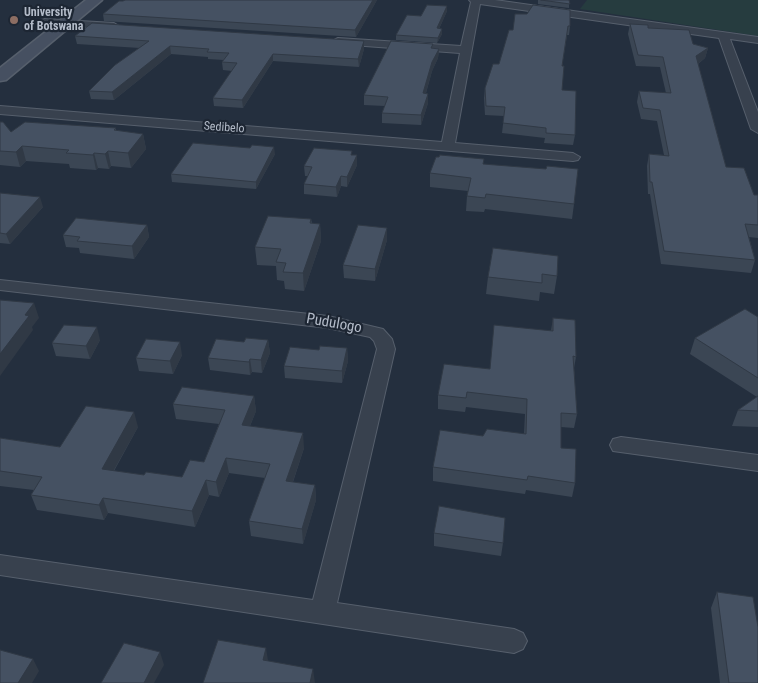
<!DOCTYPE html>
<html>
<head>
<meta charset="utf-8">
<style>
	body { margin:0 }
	canvas { display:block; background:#242f3e }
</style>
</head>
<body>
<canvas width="758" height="683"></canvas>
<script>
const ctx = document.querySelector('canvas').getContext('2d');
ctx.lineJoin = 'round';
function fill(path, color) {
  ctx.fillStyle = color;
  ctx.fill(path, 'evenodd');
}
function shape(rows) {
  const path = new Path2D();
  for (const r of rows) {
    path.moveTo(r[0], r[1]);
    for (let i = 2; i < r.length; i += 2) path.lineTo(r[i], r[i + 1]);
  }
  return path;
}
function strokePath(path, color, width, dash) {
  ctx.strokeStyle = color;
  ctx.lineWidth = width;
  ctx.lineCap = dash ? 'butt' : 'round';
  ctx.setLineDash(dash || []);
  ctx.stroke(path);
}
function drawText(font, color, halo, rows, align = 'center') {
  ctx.font = font + ' "Roboto Condensed",sans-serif';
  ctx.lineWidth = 4.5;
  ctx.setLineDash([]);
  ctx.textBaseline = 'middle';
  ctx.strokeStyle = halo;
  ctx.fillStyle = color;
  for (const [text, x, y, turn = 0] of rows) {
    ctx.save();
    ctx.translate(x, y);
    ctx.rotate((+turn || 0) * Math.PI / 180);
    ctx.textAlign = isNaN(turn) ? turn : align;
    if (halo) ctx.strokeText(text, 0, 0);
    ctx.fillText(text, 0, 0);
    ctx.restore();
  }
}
fill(shape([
	[587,0,758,0,758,36,580,9]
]), '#263c3f');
const minor = shape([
	[469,0,495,0,758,37,758,43,730,39,758,112,758,133,751,129,719,38,480,4,455,143,573,153,580,157,578,160,573,161,0,114,0,106,442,142,460,53,338,44,332,41,338,38,461,46,471,2,469,0],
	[45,19,114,23,119,26,114,29,41,24,40,22,41,20,45,19],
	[0,280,328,316,383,329,392,339,395,349,337,603,514,629,523,633,527,641,523,649,514,653,0,575,0,555,313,600,377,349,374,341,370,337,328,328,0,290,0,280],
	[621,437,758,455,758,471,613,451,610,445,613,439,621,437]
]);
const secondary = shape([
	[86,0,102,0,6,80,0,81,0,68,86,0]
]);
strokePath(minor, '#565f6c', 2);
strokePath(secondary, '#565f6c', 3);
fill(minor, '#38414e');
fill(secondary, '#465061');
fill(shape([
	[377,0,356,37,104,21,103,14],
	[538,0,569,0,569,8,538,4],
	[447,11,439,29,442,29,442,34,437,43,396,40,396,35,421,16],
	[630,24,648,28,693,44,708,48,705,58,698,64,726,167,754,195,758,195,758,238,749,237,755,260,751,273,661,264,650,194,648,194,647,166,649,154,664,155,657,121,641,119,637,102,639,91,666,93,660,67,636,66,628,34],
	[570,26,569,35,567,35,562,66,562,90,575,135,573,145,544,143,545,138,502,133,504,116,485,115,484,98,485,88,499,64,513,30],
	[75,36,364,49,359,67,273,61,243,108,214,106,213,98,232,71,223,70,222,62,224,60,208,59,208,57,171,54,114,100,91,99,89,91,140,48,77,44],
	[432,48,439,49,438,58,432,71,426,93,428,94,428,103,421,125,382,123,382,113,385,106,364,105,364,95],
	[0,122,11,132,116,128,116,131,143,134,146,149,131,168,111,166,109,169,98,168,96,170,70,168,69,164,26,161,20,167,0,165],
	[275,154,256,189,172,182,171,174],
	[352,155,357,155,357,165,347,187,341,186,337,197,304,194,304,184,308,176,305,176,304,166],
	[484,164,574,204,572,219,485,209,484,212,466,211,467,196,468,191,430,187,430,173],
	[0,193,43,207,10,244,0,243],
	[311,219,312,223,320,224,321,241,304,291,285,289,284,281,277,280,276,266,257,265,255,247],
	[147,225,149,237,134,259,80,253,79,248,66,247,63,235],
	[387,228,387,240,375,281,344,278,343,265],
	[493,248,557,276,554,294,540,292,539,301,486,294,488,277],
	[758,317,758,427,732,426,738,410,757,397,690,354,695,338],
	[553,318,576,357,574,368,577,414,574,428,561,427,561,448,575,483,572,497,526,490,525,494,433,481,433,467,483,436,524,434,525,414,466,407,465,412,438,409,438,395,490,369,551,331],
	[100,340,90,359,56,356,52,343],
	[268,340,270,353,262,373,252,372,250,375,210,370,208,358,244,342],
	[347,348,348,361,342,383,285,378,284,366,319,350],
	[182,355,173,374,139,371,136,358],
	[254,396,256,411,250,426,304,448,293,482,315,485,316,500,303,544,251,536,249,521,265,478,229,473,219,497,209,495,195,527,108,513,104,520,37,510,31,495,34,490,0,486,0,438,60,447,138,427,114,471,144,475,182,477,204,462,219,424,176,419,173,404],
	[434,533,503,543,501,556,434,546],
	[717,592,758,683,720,683,711,608]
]), '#3b4654');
fill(shape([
	[373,0,377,0,356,37,355,30],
	[447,6,447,11,437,33,437,28],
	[442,29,442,34,437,43,438,38],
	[364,41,364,49,359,67,358,59],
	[170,46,171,54,114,100,112,92],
	[708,48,705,58,694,67,696,56],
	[439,49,438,58,432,71,423,103,423,93,432,62],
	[273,54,273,61,243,108,242,100],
	[428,94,428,103,421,125,421,115],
	[143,134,146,149,131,168,128,153],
	[22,146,26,161,20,167,16,152],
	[274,147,275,154,256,189,256,182],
	[108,151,111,166,109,169,105,154],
	[94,153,98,168,96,170,93,155],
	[357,155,357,165,347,187,347,177],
	[341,176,341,186,337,197,336,187],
	[40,197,43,207,10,244,6,234],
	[320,224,321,241,304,291,303,273],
	[147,225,149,237,134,259,132,246],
	[387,228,387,240,375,281,375,269],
	[34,303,39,318,32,327,33,330,0,376,0,354,25,315],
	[97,327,100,340,90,359,86,346],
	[268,340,270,353,262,373,261,360],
	[180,342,182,355,173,374,170,361],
	[347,348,348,361,342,383,342,371],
	[250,359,252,372,250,375,249,362],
	[254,396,256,411,244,440,242,425],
	[134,412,138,427,106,484,102,469],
	[303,433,304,448,288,496,286,481],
	[226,458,229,473,219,497,216,482],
	[206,480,209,495,195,527,192,511],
	[315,485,316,500,303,544,302,529],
	[103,498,108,513,104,520,99,505],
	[266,648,269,667,263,660],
	[160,652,164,665,154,683,144,683],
	[33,659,39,671,32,683,18,683],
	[313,669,315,683,310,683]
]), '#303945');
const building = shape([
	[125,0,373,0,355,30,103,14,119,1,123,1,125,0],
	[541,0,569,0,570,4,541,0],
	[427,5,447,6,437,28,442,29,438,38,396,35,407,15,421,16,427,5],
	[533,5,570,10,570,26,568,26,562,66,564,66,562,90,576,91,575,135,546,133,546,128,503,123,505,107,486,106,485,88,493,64,499,64,509,30,513,30,515,14,527,14,533,5],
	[92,23,364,41,358,59,273,54,242,100,213,98,237,63,222,62,229,53,207,52,209,49,170,46,112,92,89,91,115,65,149,41,75,36,92,23],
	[630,24,648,25,648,28,689,30,693,44,708,48,696,56,726,167,744,168,754,195,758,195,758,225,745,224,755,260,664,251,652,182,650,182,649,154,669,156,660,110,643,108,639,91,671,93,663,57,638,55,630,24],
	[391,41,433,44,431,48,439,49,432,62,423,93,428,94,421,115,382,113,388,97,364,95,391,41],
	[0,122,3,122,11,132,25,122,116,128,114,130,143,134,128,153,108,151,105,154,94,153,93,155,66,153,69,150,22,146,16,152,0,151,0,122],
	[193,143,250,148,252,145,274,147,256,182,171,174,193,143],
	[314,148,352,151,351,155,357,155,347,177,341,176,336,187,304,184,312,167,304,166,314,148],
	[440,155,484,159,483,164,546,169,547,166,578,169,574,204,486,194,485,198,467,196,471,178,430,173,436,157,439,157,440,155],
	[0,193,40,197,6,234,0,233,0,193],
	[268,216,311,219,310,223,320,224,303,273,283,272,286,263,276,262,281,249,255,247,268,216],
	[76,218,147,225,132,246,77,241,80,237,63,235,76,218],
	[358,225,387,228,375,269,343,265,358,225],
	[493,248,558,256,557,276,542,274,542,283,488,277,493,248],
	[0,300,34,303,25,315,29,316,0,354,0,300],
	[745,309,758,317,758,378,695,338,745,309],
	[553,318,575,320,576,357,573,356,577,414,561,413,561,448,576,449,575,483,528,476,527,480,433,467,440,430,483,436,487,429,526,434,527,399,467,392,466,398,438,395,444,364,490,369,494,325,553,331,553,318],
	[64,325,97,327,86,346,52,343,64,325],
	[246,338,268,340,261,360,250,359,249,362,208,358,216,339,244,342,246,338],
	[146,339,180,342,170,361,136,358,146,339],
	[320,346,347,348,342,371,284,366,290,347,319,350,320,346],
	[182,387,254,396,242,425,303,433,286,481,315,485,302,529,249,521,270,464,226,458,216,482,206,480,192,511,103,498,99,505,31,495,42,477,0,471,0,438,60,447,86,406,134,412,102,469,144,475,146,472,182,477,190,460,204,462,225,410,173,404,182,387],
	[758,396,758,411,738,410,758,396],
	[439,506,505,518,503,543,434,533,439,506],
	[717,592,753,597,758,627,758,683,729,683,717,592],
	[218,640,266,648,263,660,313,669,310,683,203,683,218,640],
	[124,643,160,652,144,683,101,683,124,643],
	[0,650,33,659,18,683,0,683,0,650]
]);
fill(building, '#455162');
strokePath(building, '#303945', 1);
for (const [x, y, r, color] of [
	[14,20,5,"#8d6e63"]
]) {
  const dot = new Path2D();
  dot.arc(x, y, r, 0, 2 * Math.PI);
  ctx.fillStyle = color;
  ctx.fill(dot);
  strokePath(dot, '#1d2633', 2);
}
drawText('bold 12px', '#b4bcc9', '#1d2633', [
	["University",24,13],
	["of Botswana",24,27]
], 'left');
drawText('12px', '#b4bcc9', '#1d2633', [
	["Sedibelo",224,128,4]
]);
drawText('15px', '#b4bcc9', '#1d2633', [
	["Pudulogo",334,324,10]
]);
</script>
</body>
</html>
